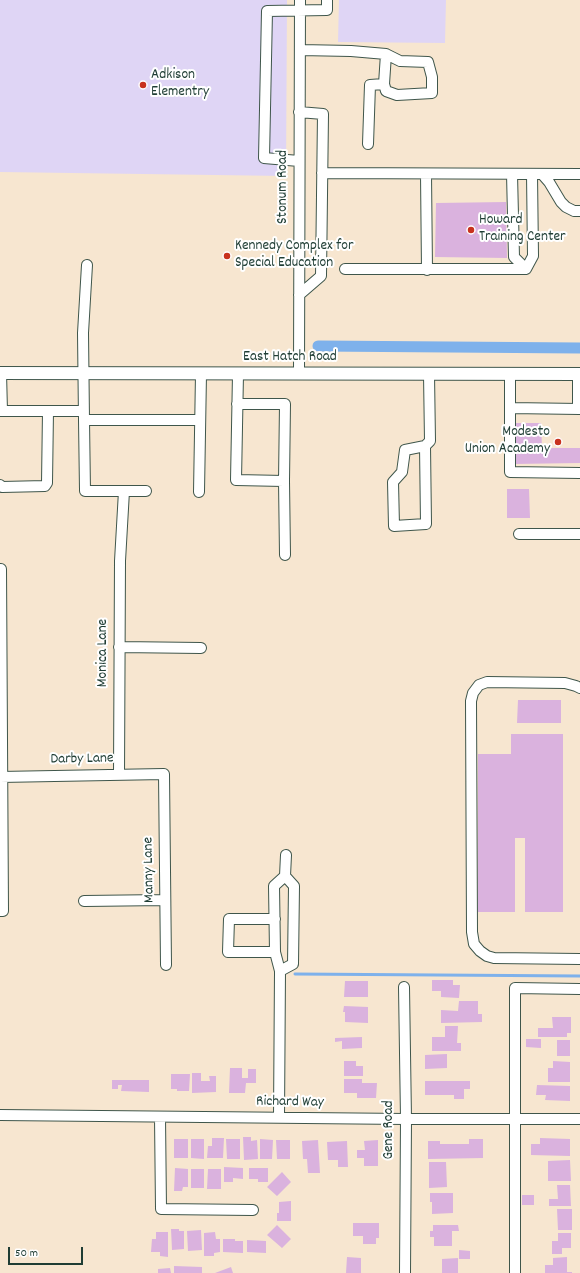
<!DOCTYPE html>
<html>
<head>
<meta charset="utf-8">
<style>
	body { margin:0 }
	#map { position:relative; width:580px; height:1273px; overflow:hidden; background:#f7e6d0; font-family:Dekko,sans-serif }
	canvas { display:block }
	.scale { position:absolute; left:8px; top:1247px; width:75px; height:18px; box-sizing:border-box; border:2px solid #1f3d34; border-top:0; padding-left:5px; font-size:12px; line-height:14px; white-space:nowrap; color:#1f3d34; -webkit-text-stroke:3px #fff; paint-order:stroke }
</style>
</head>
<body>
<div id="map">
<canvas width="580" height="1273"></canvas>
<div class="scale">50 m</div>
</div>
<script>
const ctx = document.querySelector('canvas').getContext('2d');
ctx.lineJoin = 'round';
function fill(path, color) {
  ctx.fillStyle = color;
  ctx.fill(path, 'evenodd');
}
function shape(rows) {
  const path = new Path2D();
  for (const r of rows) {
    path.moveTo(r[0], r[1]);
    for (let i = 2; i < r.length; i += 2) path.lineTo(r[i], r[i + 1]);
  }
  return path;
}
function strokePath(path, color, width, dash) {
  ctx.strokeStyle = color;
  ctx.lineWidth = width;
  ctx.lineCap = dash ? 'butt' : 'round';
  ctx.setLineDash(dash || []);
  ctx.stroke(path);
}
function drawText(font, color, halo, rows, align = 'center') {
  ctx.font = font + ' Dekko,sans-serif';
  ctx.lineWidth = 4;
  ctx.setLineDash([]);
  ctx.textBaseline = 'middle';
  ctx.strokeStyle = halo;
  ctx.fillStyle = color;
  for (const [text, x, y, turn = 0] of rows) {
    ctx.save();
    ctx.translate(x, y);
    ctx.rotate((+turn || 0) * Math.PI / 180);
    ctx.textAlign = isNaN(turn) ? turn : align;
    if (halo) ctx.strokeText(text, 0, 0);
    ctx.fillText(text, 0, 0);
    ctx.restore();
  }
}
fill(shape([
	[0,0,287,0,286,176,0,172],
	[339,0,446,0,445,43,338,42]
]), '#dfd5f5');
strokePath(shape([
	[295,974,580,976]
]), '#7eb1eb', 3);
strokePath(shape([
	[318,346,580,348]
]), '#7eb1eb', 11);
fill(shape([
	[506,202,507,258,435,257,436,203],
	[513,423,541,423,542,448,580,448,580,463,514,464],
	[507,489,529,489,530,518,507,518],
	[518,700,561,700,561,723,517,723],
	[511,734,563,734,563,912,525,912,525,838,515,838,515,912,478,912,478,754,511,754],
	[432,980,453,980,453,985,460,985,459,998,441,997,441,991,432,991],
	[345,981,368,981,368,997,344,997],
	[459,1001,478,1001,478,1014,482,1014,482,1022,441,1023,441,1010,458,1011],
	[344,1006,368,1007,368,1023,345,1022,345,1012,343,1012],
	[552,1017,571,1017,571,1033,567,1033,567,1037,538,1037,538,1028,553,1028],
	[445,1026,458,1026,457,1043,461,1043,461,1051,432,1051,432,1037,445,1037],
	[362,1037,362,1048,342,1049,342,1041,335,1042,335,1038],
	[526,1039,541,1039,541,1048,526,1047],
	[557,1040,570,1040,570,1056,557,1056],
	[447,1054,447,1068,425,1069,425,1055],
	[344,1061,356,1061,356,1066,363,1066,363,1076,344,1076],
	[553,1061,570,1062,570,1082,548,1082,548,1068,553,1068],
	[230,1068,242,1068,242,1078,248,1078,248,1069,256,1069,256,1083,246,1083,245,1093,229,1093],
	[192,1073,201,1073,201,1081,210,1081,209,1076,216,1076,216,1092,192,1093],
	[171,1074,190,1074,189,1091,177,1091,177,1089,171,1089],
	[344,1079,362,1079,362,1083,377,1083,376,1098,357,1098,357,1093,344,1093],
	[112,1080,149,1080,149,1092,121,1091,122,1085,118,1085,118,1089,112,1089],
	[425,1081,470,1081,470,1089,464,1089,464,1099,454,1099,454,1095,425,1095],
	[537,1085,570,1086,570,1101,545,1100,546,1095,536,1095],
	[243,1137,251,1137,251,1141,257,1140,258,1159,244,1160],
	[212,1138,224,1138,223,1158,207,1158,208,1146,212,1146],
	[540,1138,570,1139,570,1156,531,1155,531,1144,540,1144],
	[174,1139,188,1139,188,1158,174,1158],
	[191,1139,204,1139,204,1159,191,1158],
	[226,1139,240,1139,240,1159,227,1159],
	[260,1139,273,1140,272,1159,260,1159],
	[469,1139,483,1139,483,1158,428,1159,428,1141,440,1141,440,1144,469,1144],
	[276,1140,290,1140,290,1159,277,1159],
	[318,1140,320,1173,308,1173,307,1159,303,1159,302,1141],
	[378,1140,378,1166,364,1166,364,1158,357,1158,357,1150,365,1150,364,1141],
	[347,1141,348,1167,338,1167,338,1160,328,1160,327,1142],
	[570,1160,571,1181,548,1181,548,1161],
	[429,1162,446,1162,447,1187,429,1188],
	[224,1167,243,1168,243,1179,233,1178,233,1182,224,1182],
	[175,1168,188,1169,188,1187,183,1187,182,1191,174,1191],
	[249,1168,268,1168,268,1182,258,1182,258,1179,249,1179],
	[191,1169,204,1169,204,1188,191,1188],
	[208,1169,221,1169,221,1189,207,1189],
	[282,1172,291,1182,277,1196,267,1187],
	[557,1185,570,1185,571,1206,549,1206,549,1199,558,1199],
	[430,1193,453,1193,453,1213,432,1214,432,1202,430,1202],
	[522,1195,534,1195,534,1205,522,1205],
	[291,1201,291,1221,277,1221,277,1213,279,1213,279,1202],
	[557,1209,572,1209,572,1230,558,1230],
	[353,1223,379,1223,379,1238,376,1238,376,1244,363,1244,363,1236,353,1236],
	[277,1225,291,1239,282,1248,267,1235],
	[433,1225,458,1225,459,1231,452,1231,452,1246,434,1246,434,1237,430,1237,430,1231,433,1231],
	[171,1229,179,1229,179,1231,184,1231,184,1249,172,1250],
	[201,1230,202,1250,188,1251,187,1231],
	[156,1232,168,1232,168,1257,160,1256,160,1252,151,1252,152,1239,156,1239],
	[215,1232,216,1239,220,1239,220,1252,214,1253,214,1256,204,1256,204,1233],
	[558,1233,571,1233,571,1248,562,1248,562,1254,552,1254,552,1241,558,1241],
	[223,1239,235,1239,235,1241,243,1241,243,1253,223,1252],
	[247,1240,266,1241,266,1253,247,1252],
	[459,1250,470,1251,470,1259,459,1259],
	[347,1257,361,1258,361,1273,346,1273],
	[567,1257,567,1272,572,1272,572,1273,545,1273,545,1265,553,1265,553,1258],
	[458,1258,458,1273,442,1273,442,1259],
	[174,1266,202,1267,202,1273,174,1273],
	[231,1267,233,1273,215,1273],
	[170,1268,171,1273,158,1273,158,1269]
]), '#dab2de');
const minor = shape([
	[300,50,351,51,386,54,400,61,428,62,432,77,432,93,397,95,386,91,384,84,386,54],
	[368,144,370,85,384,84],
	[299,161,264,158,267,11,327,10,327,0],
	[322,173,580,174],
	[426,174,427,270],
	[512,174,514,257,526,269],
	[542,174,549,182,561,202,566,207,574,211,580,211],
	[87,265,83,333,84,420,200,420],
	[345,269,526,269],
	[526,269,533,256,532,174],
	[299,295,321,276,323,114,299,112],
	[1,373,2,411],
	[238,374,236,480,284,481,285,555],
	[299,374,300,0],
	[510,374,510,472,580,473],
	[578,374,578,409],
	[237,404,285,404,284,481],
	[510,408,580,409],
	[0,411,84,411],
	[84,420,85,491,146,491],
	[425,446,405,450,402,472,393,482,394,526,426,524,425,446,430,441,429,374],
	[0,485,2,487,45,486,47,483,48,411],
	[199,492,201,374],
	[519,534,580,534],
	[0,569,1,569,3,911,0,911],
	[119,647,201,648],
	[580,688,576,686,565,683,487,682,479,685,473,693,471,701,472,932,474,944,480,951,487,956,494,958,580,959],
	[119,775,120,561,124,491],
	[0,777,164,774,166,965],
	[84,901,165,900],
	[275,919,229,919,228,952,275,952],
	[280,971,293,964,294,886,285,876],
	[404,987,406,1119,405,1273],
	[0,1115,406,1119,580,1119],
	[160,1117,161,1209,253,1210],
	[279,1117,280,971,275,952,274,886,285,876,286,855],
	[515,1273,515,988,580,989]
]);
const major = shape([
	[0,373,580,374]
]);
strokePath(minor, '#3f564b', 12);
strokePath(major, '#3f564b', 14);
strokePath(minor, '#fff', 10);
strokePath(major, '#fff', 12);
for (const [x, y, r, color] of [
	[143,85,4,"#c8321e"],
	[471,230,4,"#c8321e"],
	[227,256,4,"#c8321e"],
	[558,442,4,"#c8321e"]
]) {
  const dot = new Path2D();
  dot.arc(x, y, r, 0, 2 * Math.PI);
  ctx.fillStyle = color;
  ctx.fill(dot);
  strokePath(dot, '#fff', 1.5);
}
drawText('15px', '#1f3d34', '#fff', [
	["Adkison",151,76],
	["Elementry",151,93],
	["Howard",479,221],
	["Training Center",479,238],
	["Kennedy Complex for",235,247],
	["Special Education",235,264],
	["Modesto",550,433,"right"],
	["Union Academy",550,450,"right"]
], 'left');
drawText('15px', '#1f3d34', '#fff', [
	["Stonum Road",284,187,-90],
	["East Hatch Road",290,358],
	["Monica Lane",104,653,-90],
	["Darby Lane",82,760,-1],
	["Manny Lane",150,870,-91],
	["Richard Way",290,1103,1],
	["Gene Road",390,1130,-90]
]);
</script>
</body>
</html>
